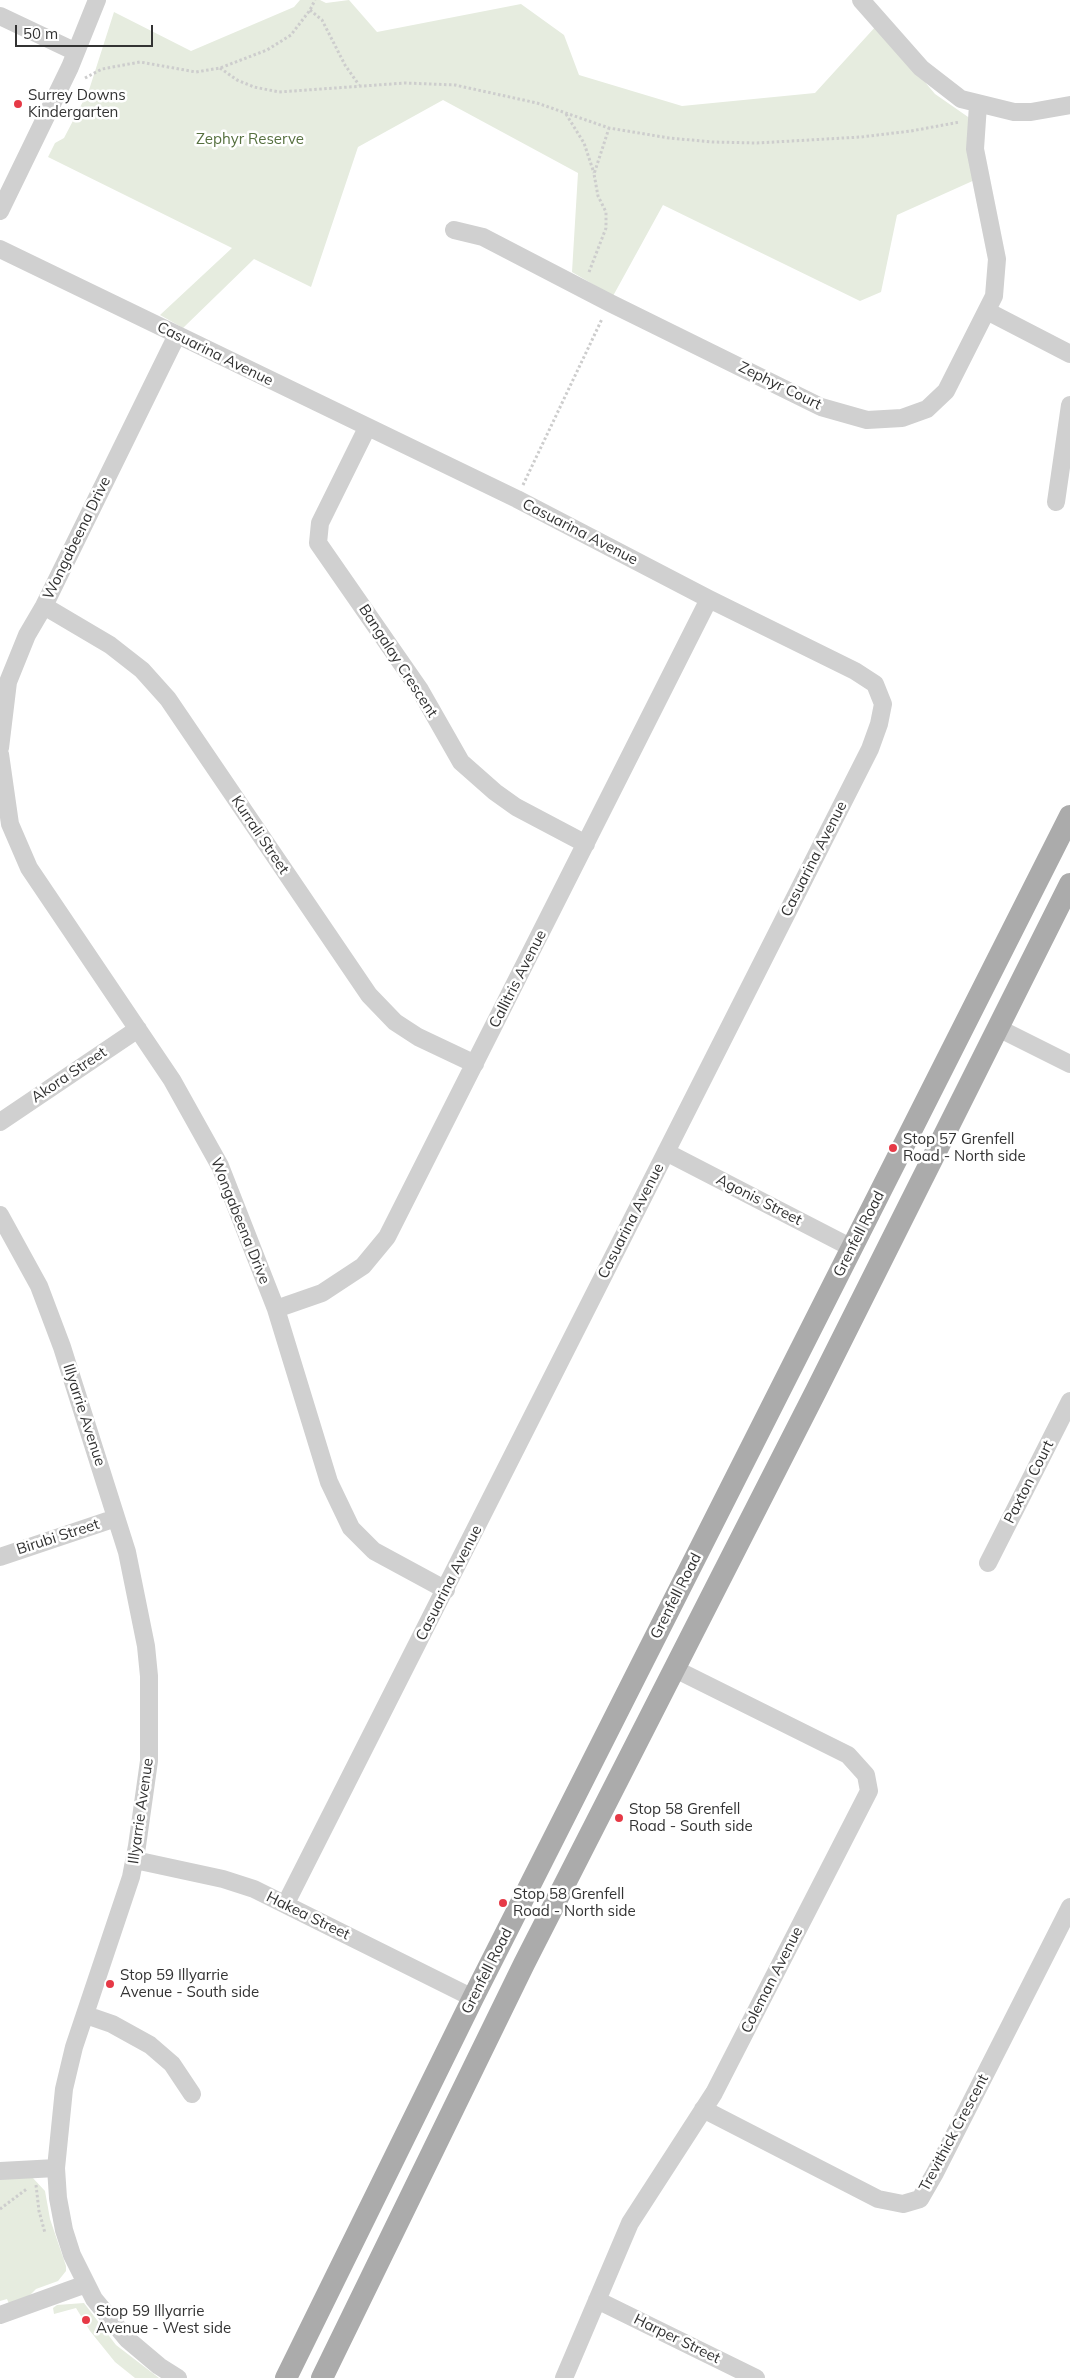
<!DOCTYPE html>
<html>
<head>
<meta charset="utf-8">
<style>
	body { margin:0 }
	#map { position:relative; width:1070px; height:2378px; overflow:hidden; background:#fff; font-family:Mulish,sans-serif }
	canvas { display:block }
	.scale { position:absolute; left:15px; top:25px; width:138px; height:22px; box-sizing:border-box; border:2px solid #333; border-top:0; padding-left:6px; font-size:15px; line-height:18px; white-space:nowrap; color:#333; -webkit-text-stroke:4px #fff; paint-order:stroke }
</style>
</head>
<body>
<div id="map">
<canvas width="1070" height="2378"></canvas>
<div class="scale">50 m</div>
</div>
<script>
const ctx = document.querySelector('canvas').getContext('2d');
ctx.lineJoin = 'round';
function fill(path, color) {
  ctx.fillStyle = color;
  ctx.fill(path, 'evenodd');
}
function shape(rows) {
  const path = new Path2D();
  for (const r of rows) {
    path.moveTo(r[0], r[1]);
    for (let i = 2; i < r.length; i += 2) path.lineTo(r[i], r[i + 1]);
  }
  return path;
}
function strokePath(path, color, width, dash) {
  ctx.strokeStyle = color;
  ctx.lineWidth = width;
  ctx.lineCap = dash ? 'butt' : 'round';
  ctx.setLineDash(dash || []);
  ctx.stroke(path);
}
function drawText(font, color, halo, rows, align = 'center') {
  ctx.font = font + ' Mulish,sans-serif';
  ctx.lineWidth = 5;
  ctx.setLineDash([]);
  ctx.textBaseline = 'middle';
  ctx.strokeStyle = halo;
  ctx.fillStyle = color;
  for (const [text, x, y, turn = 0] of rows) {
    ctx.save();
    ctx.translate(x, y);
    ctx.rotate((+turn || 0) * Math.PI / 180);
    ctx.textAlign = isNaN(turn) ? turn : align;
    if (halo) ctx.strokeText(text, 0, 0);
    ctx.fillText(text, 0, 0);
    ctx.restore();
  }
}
fill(shape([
	[300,0,320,0,326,3,349,0,377,32,521,4,564,35,579,75,682,106,815,93,877,25,935,94,971,119,977,179,897,215,881,292,860,301,663,205,613,296,572,272,578,173,443,100,358,147,311,287,254,259,183,328,160,315,232,248,48,157,55,143,64,138,89,90,114,12,191,51,294,7],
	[32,2177,45,2191,50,2219,66,2266,66,2271,58,2281,36,2289,27,2298,10,2306,7,2299,0,2301,0,2178],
	[84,2303,116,2345,159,2378,135,2378,115,2362,90,2331,76,2308,54,2314,53,2308,57,2305]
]), '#e6ecdf');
strokePath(shape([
	[310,10,322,20,345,65,359,85],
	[220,68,237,80,254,87,279,92,405,83,455,85,537,103,609,128,669,138,713,142,757,143,861,137,911,131,960,122],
	[85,78,102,69,140,62,196,72,220,68,267,50,291,35,310,10,315,0],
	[566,114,584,143,594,173],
	[589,272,606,228,606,212,598,196,594,174,609,128],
	[523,485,602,319],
	[36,2185,39,2211,45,2233],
	[0,2209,28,2188]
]), '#cdcdcd', 3, [2.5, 2.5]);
strokePath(shape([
	[861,0,921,68,961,99,1014,112,1031,112,1070,105],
	[0,16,76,52],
	[0,211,70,67,97,0],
	[454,230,483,237,610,303,821,407,867,420,902,418,927,409,946,391,994,296,997,259,975,149,978,105],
	[0,249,517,499,709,599,855,671,875,684,883,704,879,724,870,749,286,1903],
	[987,311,1070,354],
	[367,428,320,523,318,543,420,690,461,762,495,792,516,807,586,844],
	[1056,502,1070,405],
	[44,606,110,645,142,670,168,699,369,995,395,1022,418,1037,475,1064],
	[0,748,8,682,27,635,44,606,177,335],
	[0,754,10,824,29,868,172,1080,220,1166,276,1309,329,1482,351,1528,374,1551,446,1590],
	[998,1028,1070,1064],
	[0,1122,138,1029],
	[666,1152,852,1248],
	[0,1215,39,1286,62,1347,127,1552,146,1646,149,1676,149,1761,137,1846,131,1877,74,2047,64,2089,56,2168,58,2198,64,2230,72,2255,94,2299,127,2339,159,2366,178,2378],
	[276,1309,322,1293,363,1266,387,1237,709,599],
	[0,1557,116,1518],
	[988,1563,1070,1401],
	[135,1860,223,1879,254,1889,473,1998],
	[86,2015,112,2024,150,2045,172,2064,192,2094],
	[703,2109,878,2199,903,2204,920,2199,935,2173,1070,1907],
	[0,2171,56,2168],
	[597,2300,756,2378],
	[0,2315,86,2284],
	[564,2378,630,2223,714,2093,869,1791,866,1775,848,1755,675,1669]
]), '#d0d0d0', 18);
strokePath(shape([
	[286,2378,473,1998,1070,816],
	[322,2378,524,1964,816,1391,1070,884]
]), '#ababab', 22);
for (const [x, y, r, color] of [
	[18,104,5,"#e63946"],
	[893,1148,5,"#e63946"],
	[619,1818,5,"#e63946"],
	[503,1903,5,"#e63946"],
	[110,1984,5,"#e63946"],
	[86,2320,5,"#e63946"]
]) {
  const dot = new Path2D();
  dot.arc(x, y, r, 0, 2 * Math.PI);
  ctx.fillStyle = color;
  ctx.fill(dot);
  strokePath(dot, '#fff', 2);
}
drawText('15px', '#333', '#fff', [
	["Surrey Downs",28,95],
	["Kindergarten",28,112],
	["Stop 57 Grenfell",903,1139],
	["Road - North side",903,1156],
	["Stop 58 Grenfell",629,1809],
	["Road - South side",629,1826],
	["Stop 58 Grenfell",513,1894],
	["Road - North side",513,1911],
	["Stop 59 Illyarrie",120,1975],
	["Avenue - South side",120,1992],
	["Stop 59 Illyarrie",96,2311],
	["Avenue - West side",96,2328]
], 'left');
drawText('15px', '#56703f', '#fff', [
	["Zephyr Reserve",250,139]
]);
drawText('15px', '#333', '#fff', [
	["Casuarina Avenue",215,354,26],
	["Zephyr Court",780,386,26],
	["Casuarina Avenue",580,532,27],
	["Wongabeena Drive",77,538,-64],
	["Bangalay Crescent",398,661,57],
	["Kurrali Street",260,835,56],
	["Casuarina Avenue",814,859,-63],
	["Callitris Avenue",518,979,-63],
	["Akora Street",69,1075,-34],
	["Agonis Street",759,1200,27],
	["Wongabeena Drive",240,1221,68],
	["Casuarina Avenue",631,1221,-63],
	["Grenfell Road",859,1234,-63],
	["Illyarrie Avenue",84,1415,72],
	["Paxton Court",1029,1482,-63],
	["Birubi Street",58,1537,-18],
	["Casuarina Avenue",449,1583,-63],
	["Grenfell Road",676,1596,-63],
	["Illyarrie Avenue",141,1811,-82],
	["Hakea Street",308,1916,26],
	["Grenfell Road",487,1971,-63],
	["Coleman Avenue",772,1980,-63],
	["Trevithick Crescent",954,2133,-62],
	["Harper Street",677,2339,26]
]);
</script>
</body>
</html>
